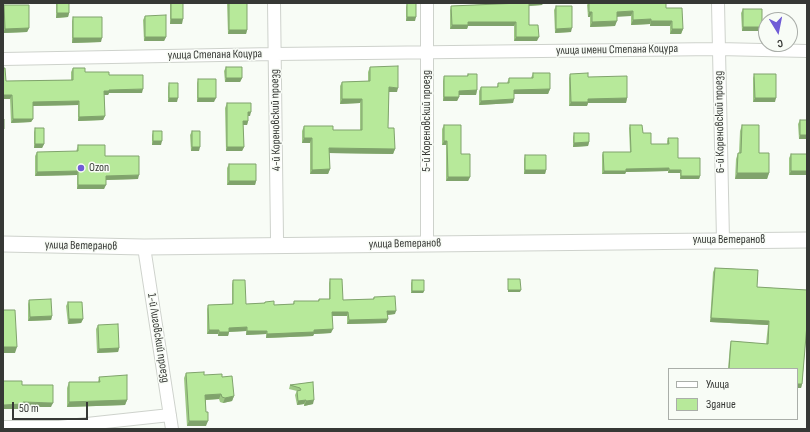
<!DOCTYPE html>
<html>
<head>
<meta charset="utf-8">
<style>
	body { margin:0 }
	#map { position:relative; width:810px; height:432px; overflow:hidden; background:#f8fcf6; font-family:"Sofia Sans Condensed",sans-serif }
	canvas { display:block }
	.frame { position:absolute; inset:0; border:4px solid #363835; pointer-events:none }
	.legend { position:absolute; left:668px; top:368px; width:130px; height:52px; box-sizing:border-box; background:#f8fcf6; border:1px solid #aaaea9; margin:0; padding:5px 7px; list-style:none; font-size:12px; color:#363835 }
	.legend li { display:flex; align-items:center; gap:8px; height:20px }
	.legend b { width:20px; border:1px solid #aaaea9 }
	.north { position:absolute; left:758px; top:12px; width:40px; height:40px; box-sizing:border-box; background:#f8fcf6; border:1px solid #aaaea9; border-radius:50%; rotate:170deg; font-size:11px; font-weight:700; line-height:16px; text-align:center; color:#363835 }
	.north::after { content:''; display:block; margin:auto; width:14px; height:18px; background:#705cd6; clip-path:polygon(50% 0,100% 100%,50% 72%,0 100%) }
	.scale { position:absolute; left:12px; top:402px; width:76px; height:18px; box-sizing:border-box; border:2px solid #363835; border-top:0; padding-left:5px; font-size:12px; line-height:14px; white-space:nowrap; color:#363835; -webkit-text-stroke:3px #f8fcf6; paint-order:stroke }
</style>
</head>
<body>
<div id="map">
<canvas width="810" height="432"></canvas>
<div class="frame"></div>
<ul class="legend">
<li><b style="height:5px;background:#fff"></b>Улица</li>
<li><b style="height:11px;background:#b7e99a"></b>Здание</li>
</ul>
<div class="north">С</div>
<div class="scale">50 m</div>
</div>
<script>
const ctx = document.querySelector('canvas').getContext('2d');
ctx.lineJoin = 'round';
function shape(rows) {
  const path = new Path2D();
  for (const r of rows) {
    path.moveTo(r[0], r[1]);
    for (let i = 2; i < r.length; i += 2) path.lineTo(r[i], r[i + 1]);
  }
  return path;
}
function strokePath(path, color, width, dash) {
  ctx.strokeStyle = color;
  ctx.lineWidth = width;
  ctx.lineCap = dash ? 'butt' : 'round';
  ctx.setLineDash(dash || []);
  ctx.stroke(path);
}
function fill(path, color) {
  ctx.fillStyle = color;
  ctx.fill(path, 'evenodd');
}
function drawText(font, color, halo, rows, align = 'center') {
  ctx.font = font + ' "Sofia Sans Condensed",sans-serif';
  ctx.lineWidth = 3;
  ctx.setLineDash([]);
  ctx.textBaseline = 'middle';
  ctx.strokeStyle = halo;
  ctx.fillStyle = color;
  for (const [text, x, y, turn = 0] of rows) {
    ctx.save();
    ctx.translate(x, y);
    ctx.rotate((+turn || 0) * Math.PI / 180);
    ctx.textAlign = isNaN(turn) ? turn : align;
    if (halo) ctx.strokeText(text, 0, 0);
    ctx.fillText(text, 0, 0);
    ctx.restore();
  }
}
const minor = shape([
	[274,3,277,238],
	[427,3,427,239],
	[718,3,723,240],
	[3,59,275,54,718,49,807,51],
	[144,247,172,429],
	[3,427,59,427,170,415]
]);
const tertiary = shape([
	[3,244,144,247,807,240]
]);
strokePath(minor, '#ced2cc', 14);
strokePath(tertiary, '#ced2cc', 17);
strokePath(minor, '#fff', 12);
strokePath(tertiary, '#fff', 15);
fill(shape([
	[56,3,69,3,69,13,68,17,56,18],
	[170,3,183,3,182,24,170,24],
	[227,3,258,3,247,3,247,30,246,34,228,34],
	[407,3,415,21,406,21,406,7],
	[519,3,543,3,542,5,529,6,529,25,537,41,514,41,514,26,468,26,467,29,450,29,450,10,451,6],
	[588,3,666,3,666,8,683,29,681,34,670,34,670,26,650,26,650,24,631,25,631,16,617,16,615,26,590,27,590,17,588,17,587,5],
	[4,5,29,28,27,32,3,33,3,9],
	[556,6,571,32,555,33,554,10],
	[743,9,761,31,742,31,741,13],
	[145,16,166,37,164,41,144,41,143,20],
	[73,17,101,42,72,43,72,21],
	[226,67,242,78,240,82,225,82,224,71],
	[370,67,397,92,389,92,388,128,395,149,393,154,329,153,330,169,328,174,310,174,310,143,302,143,302,131,304,126,333,130,360,130,360,103,340,104,340,86,342,82,368,81,368,72],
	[73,68,85,72,109,75,142,93,109,93,108,95,104,95,105,116,103,120,78,121,78,105,33,106,33,119,31,122,11,123,10,99,6,81,71,80,71,72],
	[533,73,550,89,548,94,514,94,513,103,479,105,479,91,481,87,497,87,498,83,507,83,509,78,531,78],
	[468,74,477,90,476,95,459,95,459,97,457,101,443,101,443,81,444,76,467,76],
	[570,74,588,77,627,98,626,103,588,103,587,106,569,106,569,78],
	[754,74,775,102,753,102,753,78],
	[198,79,214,102,197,102,197,83],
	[169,83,177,102,168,102,168,87],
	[227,103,250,116,248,116,248,121,247,125,243,125,244,147,242,151,226,151,225,108],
	[800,120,807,120,807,139,799,139,798,124],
	[444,125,461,154,470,177,468,181,446,181,446,145,442,145,442,129],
	[630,125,643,133,651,144,667,144,667,141,668,138,678,158,700,176,699,179,680,179,680,173,668,173,668,171,626,172,625,174,602,174,602,155,603,152,630,152,629,128],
	[742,125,759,153,769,173,767,179,735,179,736,159,738,153,739,153,740,131],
	[35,128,44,144,42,148,34,148,34,132],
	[153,131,161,145,152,145,152,135],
	[192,131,199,151,191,151,190,135],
	[574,133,589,142,588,146,573,147,573,137],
	[78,145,105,156,138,179,106,180,104,189,77,189,77,175,35,176,35,156,37,152,76,152],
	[791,154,807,154,789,175,789,158],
	[525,155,546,170,545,174,524,174,524,159],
	[229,164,256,181,255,185,227,185,227,168],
	[715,268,758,270,757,287,807,290,807,324,802,384,801,388,797,388,797,369,728,369,730,345,731,341,766,344,768,325,710,322,713,272],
	[330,279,343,300,373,299,374,297,395,314,388,315,388,319,386,323,347,324,347,316,332,316,331,333,314,334,313,336,266,338,266,334,246,335,246,331,229,332,228,336,218,336,218,334,207,334,207,309,208,305,232,304,232,284,233,280,246,304,264,303,265,302,274,305,293,304,294,301,318,301,319,299,329,299,329,283],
	[508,279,520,292,508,292],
	[412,280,424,291,423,293,411,293,411,283],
	[29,300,52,316,51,320,28,321,28,304],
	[68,302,83,319,81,323,68,324,66,306],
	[98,325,119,348,118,352,97,353,96,329],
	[186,373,222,377,234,396,232,401,223,403,220,402,219,399,206,400,206,426,187,426,184,378],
	[99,377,127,400,125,405,67,407,67,388,69,382,98,382],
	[313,382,313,404,304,406,304,404,297,405,295,395,297,391,289,389,290,385]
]), '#9dc884');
fill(shape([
	[528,3,543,3,542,5,527,6],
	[633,11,631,16,615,17,617,12],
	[589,12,592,12,590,17,588,17],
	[57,13,69,13,68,17,56,18],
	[407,17,416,17,415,21,406,21],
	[171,19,183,19,182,24,170,24],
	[651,19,650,24,631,25,633,20],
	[617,21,615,26,590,27,592,22],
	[651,21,672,21,670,26,650,26],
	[468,22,516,22,514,26,468,26,467,29,450,29,452,25],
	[743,27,762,27,761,31,742,31],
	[29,28,27,32,3,33,5,29],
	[572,28,571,32,555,33,556,29],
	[672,29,683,29,681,34,670,34],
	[229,30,247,30,246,34,228,34],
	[145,37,166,37,164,41,144,41],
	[516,37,539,37,537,41,514,41],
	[73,38,102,38,101,42,72,43],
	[226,78,242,78,240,82,225,82],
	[389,87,398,88,397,92,387,92],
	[143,89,142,93,109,93,108,95,103,95,104,91,109,90],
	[550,89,548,94,513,94,514,90],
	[477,90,476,95,457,95,459,91],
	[3,95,12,95,10,99,3,99],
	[444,97,459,97,457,101,443,101],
	[169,98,178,98,177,102,168,102],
	[198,98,216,98,214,102,197,102],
	[627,98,626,103,588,103,587,106,569,106,571,102,588,99],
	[755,98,776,98,775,102,753,102],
	[342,99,362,99,360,103,340,104],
	[514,99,513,103,479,105,481,101],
	[79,101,78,105,31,106,33,102],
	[248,112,251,112,250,116,247,116],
	[105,116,103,120,78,121,79,117],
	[13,119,33,119,31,122,11,123],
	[243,121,248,121,247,125,242,125],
	[800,135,807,135,807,139,799,139],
	[304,138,312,138,310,143,302,143],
	[153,141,162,141,161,145,152,145],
	[444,141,447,141,446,145,442,145],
	[589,142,588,146,573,147,574,143],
	[35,144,44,144,42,148,34,148],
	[192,147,200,147,199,151,191,151],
	[227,147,244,147,242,151,226,151],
	[329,148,395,149,393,154,328,153],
	[669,168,668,171,626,172,625,174,602,174,604,171,626,169],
	[330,169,328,174,310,174,312,170],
	[525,170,546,170,545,174,524,174],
	[669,170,681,170,680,173,668,173],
	[78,171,77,175,35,176,37,172],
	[791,171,807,171,807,175,789,175],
	[737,173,769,173,767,179,735,179],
	[139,175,138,179,104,180,106,176],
	[681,176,700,176,699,179,680,179],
	[448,177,470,177,468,181,446,181],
	[229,181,256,181,255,185,227,185],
	[78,185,106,185,104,189,77,189],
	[508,290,521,290,520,292,508,292],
	[412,291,424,291,423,293,411,293],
	[387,311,396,311,395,314,386,315],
	[332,312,348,312,347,316,331,316],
	[52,316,51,320,28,321,30,317],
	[711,318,769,321,768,325,710,322],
	[69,319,83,319,81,323,68,324],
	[388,319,386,323,347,324,349,320],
	[247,327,246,331,227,332,229,328],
	[333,329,331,333,314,334,313,336,266,338,267,334,314,330],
	[209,330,219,330,218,334,207,334],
	[247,331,267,331,266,334,246,335],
	[219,332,229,332,228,336,218,336],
	[3,347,17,347,15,353,3,353],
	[119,348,118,352,97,353,99,349],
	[797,384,802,384,801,388,797,388],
	[221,394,219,399,203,400,205,395],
	[234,396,232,401,223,403,225,398],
	[127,400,125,405,67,407,69,402],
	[306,400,304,404,297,405,298,401],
	[314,400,313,404,304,406,306,401],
	[23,402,53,403,51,407,21,407,21,409,3,409,3,405],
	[189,421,208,421,206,426,187,426]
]), '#80a36c');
const building = shape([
	[57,3,69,3,69,13,57,13,57,3],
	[171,3,183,3,183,19,171,19,171,3],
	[229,3,247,3,247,30,229,30,229,3],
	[407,3,416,3,416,17,407,17,407,3],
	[521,3,529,3,529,25,538,25,539,37,516,37,516,22,468,22,468,25,452,25,451,6,521,3],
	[589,3,666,3,666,8,682,8,683,29,672,29,672,21,651,21,651,19,633,20,633,11,617,12,617,21,592,22,592,12,589,12,589,3],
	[4,5,29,5,29,28,5,29,4,5],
	[556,6,572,6,572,28,556,29,556,6],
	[743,9,762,9,762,27,743,27,743,9],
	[166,15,166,37,145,37,145,16,166,15],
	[73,17,102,17,102,38,73,38,73,17],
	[398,66,398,88,389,87,388,128,394,128,395,149,329,148,330,169,312,170,312,138,304,138,304,126,333,126,333,130,362,130,362,99,342,99,342,82,370,81,370,67,398,66],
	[226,67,242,67,242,78,226,78,226,67],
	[3,68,5,68,6,81,73,80,73,68,85,68,85,72,109,72,109,75,143,75,143,89,109,90,109,91,104,91,105,116,79,117,79,101,33,102,33,119,13,119,12,95,3,95,3,68],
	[533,73,550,73,550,89,514,90,514,99,481,101,481,87,498,87,498,83,509,83,509,78,533,78,533,73],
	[588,73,588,77,627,76,627,98,588,99,588,102,571,102,570,74,588,73],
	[468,74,477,74,477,90,459,91,459,97,444,97,444,76,468,76,468,74],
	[754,74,776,74,776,98,755,98,754,74],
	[198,79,216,79,216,98,198,98,198,79],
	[169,83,178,83,178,98,169,98,169,83],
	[227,103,251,103,251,112,248,112,248,121,243,121,244,147,227,147,227,103],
	[3,119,4,119,4,129,3,129,3,119],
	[800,120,807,120,807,135,800,135,800,120],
	[444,125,461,125,461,154,470,154,470,177,448,177,447,141,444,141,444,125],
	[630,125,642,125,643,133,651,133,651,144,669,144,668,138,678,138,678,158,700,158,700,176,681,176,681,170,669,170,669,168,626,169,626,171,604,171,603,152,631,152,630,125],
	[742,125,759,125,759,153,769,153,769,173,737,173,738,153,741,153,742,125],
	[35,128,44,128,44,144,35,144,35,128],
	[153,131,162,131,162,141,153,141,153,131],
	[192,131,200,131,200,147,192,147,192,131],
	[574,133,589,133,589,142,574,143,574,133],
	[78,145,105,145,105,156,139,156,139,175,106,176,106,185,78,185,78,171,37,172,37,152,78,151,78,145],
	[791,154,807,154,807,171,791,171,791,154],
	[525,155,546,155,546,170,525,170,525,155],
	[229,164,256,164,256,181,229,181,229,164],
	[715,268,758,270,757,287,807,290,807,324,802,384,797,384,797,369,729,369,731,341,768,344,769,321,711,318,715,268],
	[330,279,342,279,343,300,374,299,374,297,395,296,396,311,387,311,388,319,349,320,348,312,332,312,333,329,314,330,314,332,267,334,267,331,247,331,247,327,229,328,229,332,219,332,219,330,209,330,208,305,233,304,233,280,245,280,246,304,265,303,265,302,274,301,274,305,294,304,294,301,319,301,319,299,330,299,330,279],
	[508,279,520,279,521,290,508,290,508,279],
	[412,280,424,280,424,291,412,291,412,280],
	[51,299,52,316,30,317,29,300,51,299],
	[68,302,82,302,83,319,69,319,68,302],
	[3,310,15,310,17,347,3,347,3,310],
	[118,324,119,348,99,349,98,325,118,324],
	[204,372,204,375,222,374,222,377,232,376,234,396,225,398,222,397,221,394,205,395,206,412,208,412,208,421,189,421,186,373,204,372],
	[127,375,127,400,69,402,69,382,100,382,99,377,127,375],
	[3,381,22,381,22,385,53,385,53,403,23,402,23,404,3,405,3,381],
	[313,382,314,400,306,401,306,400,298,401,297,391,301,390,300,388,290,385,313,382]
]);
fill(building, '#b7e99a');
strokePath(building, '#80a36c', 1);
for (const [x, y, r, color] of [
	[81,168,4,"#705cd6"]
]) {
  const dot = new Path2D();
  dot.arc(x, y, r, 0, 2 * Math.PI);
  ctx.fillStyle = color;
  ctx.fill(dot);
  strokePath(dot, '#f8fcf6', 1.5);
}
drawText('12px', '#363835', '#f8fcf6', [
	["улица имени Степана Коцура",617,50,-1],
	["улица Степана Коцура",215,55,-1],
	["4-й Кореновский проезд",276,120,-91],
	["5-й Кореновский проезд",427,121,-90],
	["6-й Кореновский проезд",720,122,-91],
	["улица Ветеранов",729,240],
	["улица Ветеранов",405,244,-1],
	["улица Ветеранов",81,246,1],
	["1-й Лиговский проезд",158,338,81]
]);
drawText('12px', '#363835', '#f8fcf6', [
	["Ozon",89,168]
], 'left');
</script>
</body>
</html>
